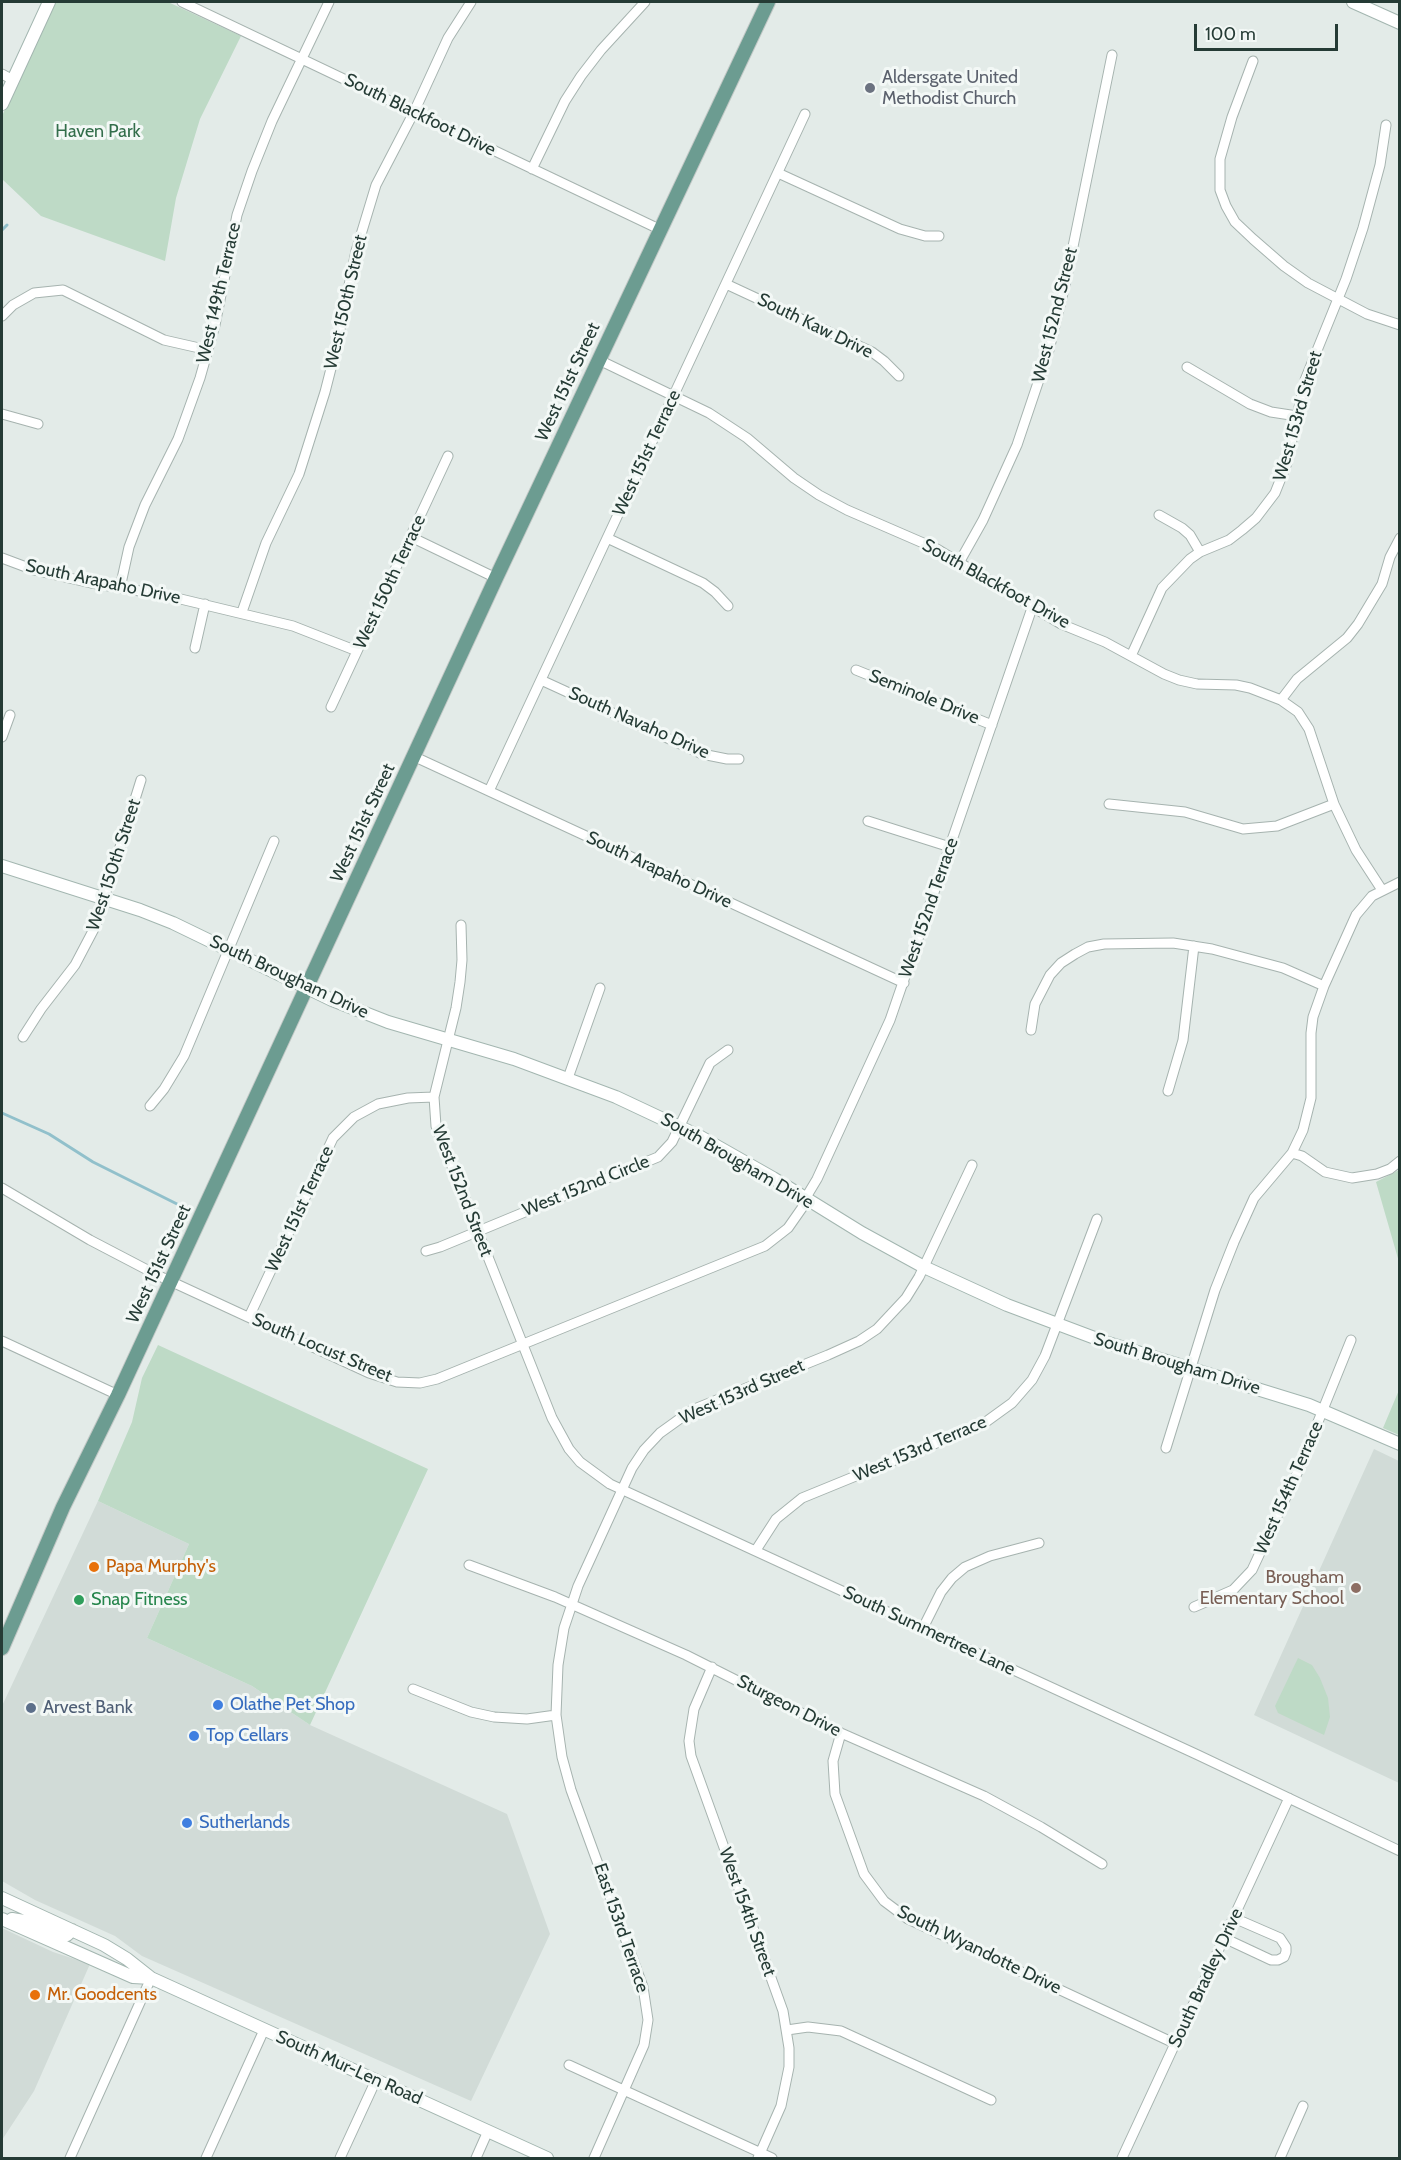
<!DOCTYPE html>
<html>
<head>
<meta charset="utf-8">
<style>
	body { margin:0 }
	#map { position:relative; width:1401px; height:2160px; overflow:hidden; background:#e3ebe8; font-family:Cabin,sans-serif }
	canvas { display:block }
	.frame { position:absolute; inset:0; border:3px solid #253b35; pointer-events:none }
	.scale { position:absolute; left:1194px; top:24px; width:144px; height:27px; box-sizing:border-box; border:3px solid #253b35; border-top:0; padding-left:8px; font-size:18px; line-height:21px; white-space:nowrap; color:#253b35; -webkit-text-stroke:4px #f3f8f6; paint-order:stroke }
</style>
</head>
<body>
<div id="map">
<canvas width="1401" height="2160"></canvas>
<div class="frame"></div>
<div class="scale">100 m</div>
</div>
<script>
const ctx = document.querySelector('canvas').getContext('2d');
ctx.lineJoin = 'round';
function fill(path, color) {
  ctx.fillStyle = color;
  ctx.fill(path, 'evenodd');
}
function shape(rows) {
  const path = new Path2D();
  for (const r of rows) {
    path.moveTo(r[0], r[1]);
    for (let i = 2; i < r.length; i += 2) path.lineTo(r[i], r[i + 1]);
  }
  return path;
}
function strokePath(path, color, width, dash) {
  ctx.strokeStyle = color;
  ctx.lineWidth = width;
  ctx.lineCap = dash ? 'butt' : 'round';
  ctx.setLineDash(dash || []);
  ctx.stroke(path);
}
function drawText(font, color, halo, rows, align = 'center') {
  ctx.font = font + ' Cabin,sans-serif';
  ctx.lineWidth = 6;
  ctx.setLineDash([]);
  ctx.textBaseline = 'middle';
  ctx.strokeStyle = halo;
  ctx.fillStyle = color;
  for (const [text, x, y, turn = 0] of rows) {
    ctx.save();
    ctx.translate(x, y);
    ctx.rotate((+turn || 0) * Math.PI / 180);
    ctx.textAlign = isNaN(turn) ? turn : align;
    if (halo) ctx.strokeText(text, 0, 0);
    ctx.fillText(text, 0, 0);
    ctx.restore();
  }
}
fill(shape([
	[1374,1449,1399,1461,1399,1783,1254,1715],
	[98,1501,189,1544,147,1638,252,1686,310,1725,507,1814,550,1934,471,2101,142,1956,115,1936,35,1900,2,1881,2,1706],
	[2,1928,53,1952,90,1964,34,2091,2,2140]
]), '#d1dbd7');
fill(shape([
	[55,2,168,2,241,36,200,119,176,198,165,261,41,216,2,179,2,116],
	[1399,1170,1399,1262,1376,1182],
	[158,1345,428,1469,310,1725,252,1686,147,1638,189,1544,98,1501,132,1422,142,1378],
	[1399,1390,1399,1435,1383,1428],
	[1298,1658,1312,1665,1320,1678,1328,1698,1330,1717,1324,1735,1278,1713,1275,1706]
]), '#bedac6');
strokePath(shape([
	[2,230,7,225],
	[2,1113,49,1134,93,1162,177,1204]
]), '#91c0cb', 3);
const street = shape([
	[182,2,659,229],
	[1253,61,1232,117,1220,159,1220,190,1226,206,1235,222,1253,239,1284,266,1308,283,1367,314,1400,325],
	[2,74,13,80],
	[532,169,565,101,581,76,601,50,645,2],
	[778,173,900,229,925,236,939,236],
	[726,284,872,352,884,361,899,376],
	[2,316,13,305,34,293,63,290,164,340,208,350],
	[599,360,709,413,747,438,794,478,819,495,847,510,937,549,1061,624,1105,642,1164,674,1179,680,1197,684,1236,685,1250,688,1281,700,1298,712,1309,729,1334,804,1356,850,1382,890],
	[1187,367,1250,404,1271,412,1297,416],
	[2,414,38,424],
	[1159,515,1182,528,1190,535,1200,552],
	[411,537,496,578],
	[607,538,703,583,715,592,728,606],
	[2,558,34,570,91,583,164,595,293,626,357,651],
	[960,561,983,520,1017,445,1049,350,1066,281,1112,55],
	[120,588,129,547,145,505,178,439,200,378,215,325,237,215,252,171,272,121,329,2],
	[242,612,266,543,299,474,325,392,336,349,356,251,376,185,414,112,448,38,471,2],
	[195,648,205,604],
	[1131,656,1162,588,1190,559,1200,552,1229,540,1242,530,1256,518,1275,493,1287,463,1305,380,1346,279,1363,228,1380,165,1386,125],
	[856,670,992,725],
	[541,680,702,754,727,759,739,759],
	[1281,700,1297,679,1347,638,1358,624,1382,584,1390,557,1400,538],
	[331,707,448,456],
	[2,737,10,715],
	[413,756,904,983],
	[489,791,805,114],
	[1109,804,1185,812,1243,829,1277,826,1334,804],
	[868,821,950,847],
	[461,925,462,960,460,982,456,1008,434,1097,436,1126,552,1418,569,1449,580,1462,610,1484,1198,1755,1400,1851],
	[1031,1030,1035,1004,1050,975,1061,963,1075,954,1088,947,1104,944,1173,943,1212,949,1283,968,1324,986],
	[23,1037,41,1009,75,965,95,927,141,780],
	[568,1078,600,988],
	[1168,1091,1183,1040,1194,946],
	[150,1106,164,1089,184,1056,274,841],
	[1292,1153,1302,1156,1325,1172,1352,1178,1377,1174,1390,1169,1400,1161],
	[2,1188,90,1240,157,1275,369,1373,397,1382,420,1383,437,1379,765,1246,788,1228,802,1208,805,1199,817,1179,890,1020,1032,608],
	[426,1251,440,1247,658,1157,672,1142,710,1063,728,1050],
	[249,1317,333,1138,354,1117,378,1104,408,1098,434,1097],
	[2,1341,118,1395],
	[1166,1448,1215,1290,1234,1242,1254,1198,1292,1153,1303,1130,1311,1098,1311,1033,1313,1017,1324,986,1356,915,1372,896,1400,882],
	[756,1550,776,1519,802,1498,983,1424,1012,1403,1032,1380,1045,1356,1097,1219],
	[469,1565,555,1597,686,1655,841,1733,984,1796,1041,1827,1102,1864],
	[1194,1607,1233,1590,1252,1570,1299,1469,1351,1340],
	[923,1628,941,1592,952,1578,965,1567,990,1556,1039,1543],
	[712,1667,694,1709,689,1741,691,1756,783,2011,789,2048,789,2067,781,2106,758,2158],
	[413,1689,471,1712,494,1717,527,1719,556,1715],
	[841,1733,833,1761,835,1794,864,1874,884,1901,908,1919,1176,2044],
	[1224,1938,1271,1960,1278,1960,1284,1957,1286,1952,1286,1947,1280,1938,1234,1918],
	[787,2030,808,2027,841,2031,991,2100],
	[569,2065,772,2158],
	[70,2158,151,1978],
	[206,2158,264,2030],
	[340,2158,376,2080],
	[476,2158,488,2131],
	[594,2158,644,2045,648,2020,643,1987,571,1790,562,1757,556,1715,558,1665,564,1628,578,1586,632,1468,644,1450,660,1433,692,1410,828,1355,859,1341,877,1329,906,1298,919,1277,972,1165],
	[1122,2158,1289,1798],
	[1280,2158,1303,2106]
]);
const secondary = shape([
	[1353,2,1400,23],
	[2,104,49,2],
	[2,866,140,910,173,923,332,1000,388,1022,514,1059,616,1097,699,1136,773,1178,862,1233,924,1267,1007,1305,1108,1343,1309,1405,1400,1444],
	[2,1898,104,1945,127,1959,151,1978,547,2158],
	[2,1919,133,1977,151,1978],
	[12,1919,30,1922,62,1936,67,1935,72,1930]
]);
const primary = shape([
	[2,1648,63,1507,118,1395,496,578,768,2]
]);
strokePath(street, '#a6b3af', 11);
strokePath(secondary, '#a3b6b0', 14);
strokePath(primary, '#c2c8c6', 16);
strokePath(street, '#fff', 9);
strokePath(secondary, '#fff', 12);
strokePath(primary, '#6c9c91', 14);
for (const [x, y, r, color] of [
	[870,88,6,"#6b7280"],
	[94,1567,6,"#e8710a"],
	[1356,1588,6,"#8d6e63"],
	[79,1600,6,"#2e9e5b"],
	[218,1705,6,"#3f7fe0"],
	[31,1708,6,"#5c6f8a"],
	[194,1736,6,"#3f7fe0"],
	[187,1823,6,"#3f7fe0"],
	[35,1995,6,"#e8710a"]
]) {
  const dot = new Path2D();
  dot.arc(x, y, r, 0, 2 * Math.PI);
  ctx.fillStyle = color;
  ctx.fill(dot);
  strokePath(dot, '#f3f8f6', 2);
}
drawText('18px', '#5b616d', '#f3f8f6', [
	["Aldersgate United",882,78],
	["Methodist Church",882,99]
], 'left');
drawText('18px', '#253b35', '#f3f8f6', [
	["South Blackfoot Drive",420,115,26],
	["West 149th Terrace",219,293,-77],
	["West 150th Street",346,302,-77],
	["West 152nd Street",1055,315,-76],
	["South Kaw Drive",815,326,26],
	["West 151st Street",568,382,-65],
	["West 153rd Street",1298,416,-74],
	["West 151st Terrace",647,453,-65],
	["South Arapaho Drive",103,582,12],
	["West 150th Terrace",390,582,-65],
	["South Blackfoot Drive",996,584,29],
	["Seminole Drive",924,697,22],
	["South Navaho Drive",639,723,24],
	["West 151st Street",363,823,-65],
	["West 150th Street",114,865,-72],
	["South Arapaho Drive",659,870,25],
	["West 152nd Terrace",929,908,-71],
	["South Brougham Drive",289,977,25],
	["South Brougham Drive",737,1161,30],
	["West 152nd Circle",586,1186,-22],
	["West 152nd Street",462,1191,69],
	["West 151st Terrace",300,1209,-65],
	["West 151st Street",159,1264,-65],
	["South Locust Street",322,1348,23],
	["South Brougham Drive",1177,1364,17],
	["West 153rd Street",742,1392,-24],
	["West 153rd Terrace",920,1449,-23],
	["West 154th Terrace",1289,1488,-66],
	["South Summertree Lane",929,1631,25],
	["Sturgeon Drive",789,1706,27],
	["West 154th Street",747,1912,70],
	["East 153rd Terrace",621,1928,71],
	["South Wyandotte Drive",979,1950,26],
	["South Bradley Drive",1206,1978,-65],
	["South Mur-Len Road",349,2068,24]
]);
drawText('18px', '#336e4b', '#f3f8f6', [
	["Haven Park",98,132]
]);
drawText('18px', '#c56008', '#f3f8f6', [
	["Papa Murphy's",106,1567],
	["Mr. Goodcents",47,1995]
], 'left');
drawText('18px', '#785e54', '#f3f8f6', [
	["Brougham",1344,1578],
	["Elementary School",1344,1599]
], 'right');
drawText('18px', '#27864d', '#f3f8f6', [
	["Snap Fitness",91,1600]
], 'left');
drawText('18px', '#366cbe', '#f3f8f6', [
	["Olathe Pet Shop",230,1705],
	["Top Cellars",206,1736],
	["Sutherlands",199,1823]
], 'left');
drawText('18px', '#4e5e75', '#f3f8f6', [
	["Arvest Bank",43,1708]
], 'left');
</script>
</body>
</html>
